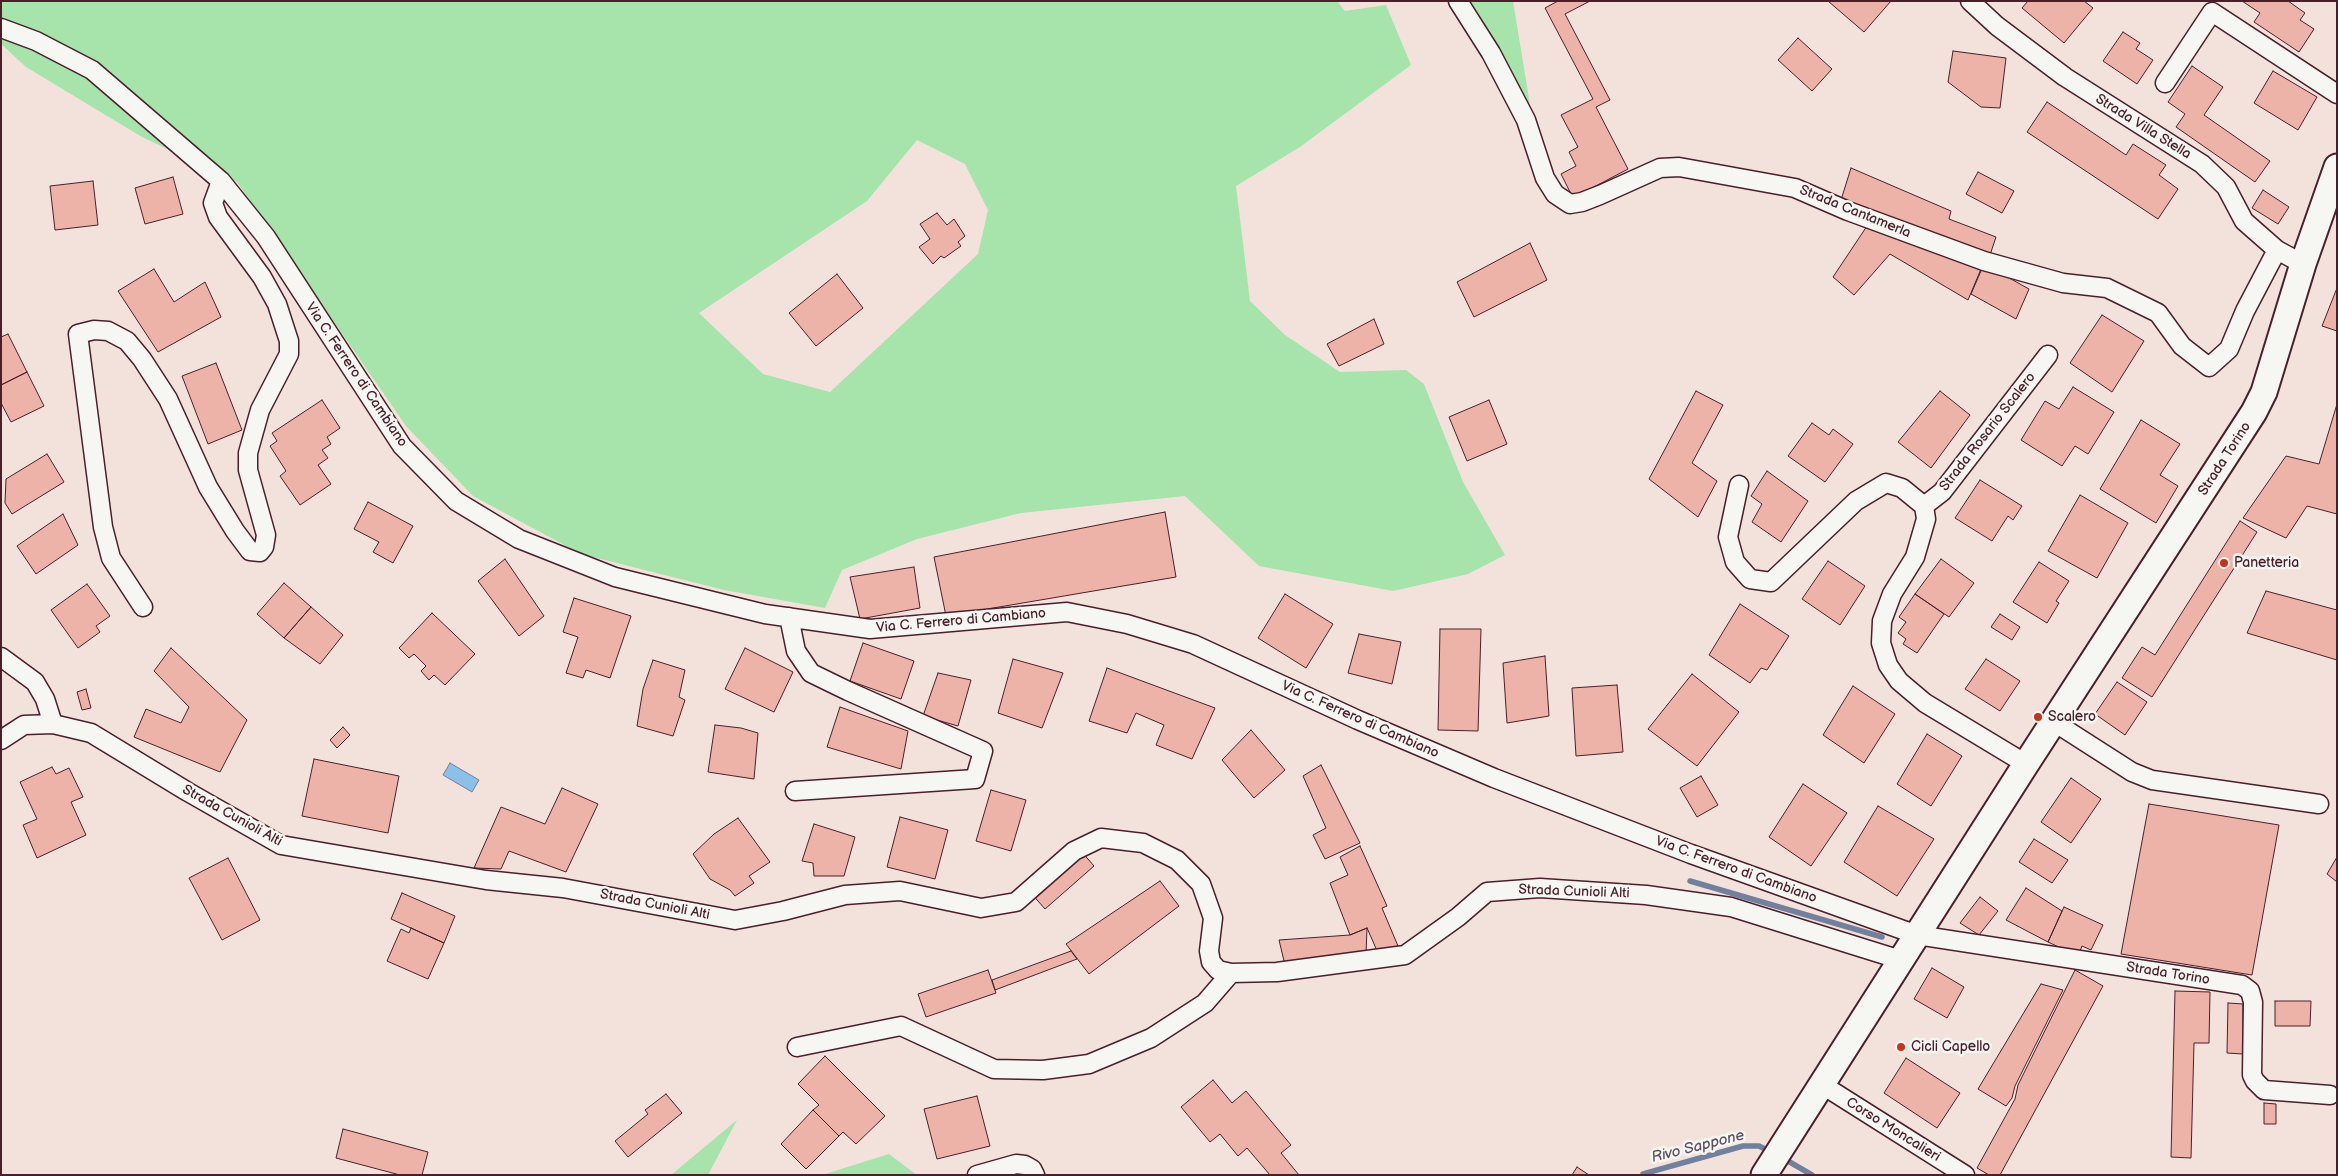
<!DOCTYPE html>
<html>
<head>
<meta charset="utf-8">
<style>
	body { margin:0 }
	#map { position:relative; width:2338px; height:1176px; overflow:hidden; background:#f3e2dc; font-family:"Balsamiq Sans",sans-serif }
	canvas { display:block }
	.frame { position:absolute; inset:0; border:2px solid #4a1f2b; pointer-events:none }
</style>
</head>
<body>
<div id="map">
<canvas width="2338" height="1176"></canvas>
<div class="frame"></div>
</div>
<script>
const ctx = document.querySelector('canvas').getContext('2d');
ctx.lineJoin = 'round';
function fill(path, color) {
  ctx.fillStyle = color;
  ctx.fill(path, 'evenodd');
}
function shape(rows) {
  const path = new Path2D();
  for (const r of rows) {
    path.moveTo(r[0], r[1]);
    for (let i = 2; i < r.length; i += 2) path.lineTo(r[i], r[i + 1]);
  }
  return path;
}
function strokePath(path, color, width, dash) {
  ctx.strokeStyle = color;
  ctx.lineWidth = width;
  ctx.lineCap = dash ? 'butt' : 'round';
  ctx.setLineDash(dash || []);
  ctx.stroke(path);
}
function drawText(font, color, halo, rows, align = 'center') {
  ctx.font = font + ' "Balsamiq Sans",sans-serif';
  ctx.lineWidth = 5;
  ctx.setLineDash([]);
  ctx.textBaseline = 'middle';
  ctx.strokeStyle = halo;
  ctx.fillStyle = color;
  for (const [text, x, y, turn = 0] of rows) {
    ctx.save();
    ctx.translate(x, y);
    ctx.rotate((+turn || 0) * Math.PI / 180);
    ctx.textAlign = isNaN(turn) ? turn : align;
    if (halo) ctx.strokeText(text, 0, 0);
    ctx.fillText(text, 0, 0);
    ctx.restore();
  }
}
fill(shape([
	[1,1,1337,1,1345,11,1386,5,1411,65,1300,147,1236,186,1250,301,1285,335,1340,372,1406,370,1424,384,1463,482,1505,555,1468,574,1393,591,1259,566,1185,496,1021,513,917,539,842,570,825,608,724,590,581,554,473,496,406,426,237,182,142,137,26,67,1,44],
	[917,140,965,164,988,210,978,254,830,392,763,374,699,313,867,201],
	[1449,1,1513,1,1540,166,1460,17],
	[737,1120,708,1175,671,1175],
	[889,1154,917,1175,822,1175]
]), '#a6e4ab');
const water = shape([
	[450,763,479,780,472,792,443,775,450,763]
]);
fill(water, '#8bc0e8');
strokePath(water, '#71809c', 1);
strokePath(shape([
	[1690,881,1882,937],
	[1781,1157,1812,1175],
	[1643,1174,1743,1146,1759,1146,1771,1152]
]), '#71809c', 5.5);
const building = shape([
	[1558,1,1590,1,1565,14,1610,100,1596,107,1628,169,1573,198,1561,174,1576,166,1569,152,1578,147,1561,115,1593,99,1545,8,1558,1],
	[1828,1,1891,1,1864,32,1828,1],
	[2028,1,2084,1,2093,8,2064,43,2022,8,2028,1],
	[2242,1,2288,1,2305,13,2300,20,2314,29,2299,52,2254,22,2260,13,2242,1],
	[2123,32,2140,43,2136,49,2153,60,2137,84,2103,61,2123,32],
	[1798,38,1832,69,1812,91,1778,60,1798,38],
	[1953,51,2006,58,2000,108,1981,107,1948,82,1953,51],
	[2192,66,2223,87,2204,115,2270,161,2255,182,2176,127,2185,114,2168,102,2192,66],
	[2273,71,2317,97,2298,130,2254,103,2273,71],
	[2047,102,2126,155,2133,144,2166,165,2159,175,2178,189,2158,219,2027,132,2047,102],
	[1851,168,1951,211,1949,219,1996,237,1990,255,1841,200,1851,168],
	[1978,172,2014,191,2002,213,1966,194,1978,172],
	[173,177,183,214,145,224,135,188,173,177],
	[93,181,98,225,55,230,50,186,93,181],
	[2263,190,2289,207,2278,224,2252,208,2263,190],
	[937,213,947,225,954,219,965,236,958,242,961,246,944,258,941,256,933,264,919,247,930,239,920,224,937,213],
	[1869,223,1981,269,1968,300,1890,254,1854,295,1833,277,1869,223],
	[1530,243,1547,280,1474,317,1457,282,1530,243],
	[1984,264,2029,289,2016,319,1971,294,1984,264],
	[154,269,174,302,205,282,221,317,158,352,118,291,154,269],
	[837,274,863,308,816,346,789,313,837,274],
	[2337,288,2337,331,2322,326,2337,288],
	[2102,315,2144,341,2112,392,2070,363,2102,315],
	[1374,319,1384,344,1339,366,1327,344,1374,319],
	[8,334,27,372,1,385,1,337,8,334],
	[216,363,242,430,208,444,182,376,216,363],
	[27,372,44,406,11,422,1,403,1,385,27,372],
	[2073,387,2114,412,2088,454,2075,446,2062,466,2021,440,2045,401,2059,409,2073,387],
	[1696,391,1723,405,1692,463,1717,481,1698,517,1649,479,1696,391],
	[1940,391,1970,415,1931,468,1898,442,1940,391],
	[322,400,340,428,327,437,331,444,322,450,328,458,318,465,331,484,300,505,280,476,286,471,270,446,277,441,272,433,322,400],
	[1489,400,1507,444,1467,461,1449,417,1489,400],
	[2337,404,2337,514,2307,506,2286,538,2243,518,2286,456,2319,464,2337,404],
	[2141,420,2180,444,2160,475,2178,486,2156,523,2100,489,2141,420],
	[1812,423,1829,435,1833,429,1853,444,1825,482,1788,456,1812,423],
	[47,454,64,482,12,514,5,503,6,479,47,454],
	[1767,471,1808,501,1781,542,1752,522,1762,504,1751,496,1767,471],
	[1980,480,2022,506,2013,520,2008,516,1992,541,1955,518,1980,480],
	[2080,495,2128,523,2097,578,2048,551,2080,495],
	[368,502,413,526,393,563,373,552,379,542,354,529,368,502],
	[1165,512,1176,577,946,616,934,557,1165,512],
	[63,514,78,545,36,574,17,546,63,514],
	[2240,521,2257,532,2152,697,2122,678,2142,647,2155,655,2240,521],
	[505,559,544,616,519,636,478,581,505,559],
	[1941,559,1974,583,1949,617,1915,594,1941,559],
	[1828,561,1865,586,1840,625,1802,599,1828,561],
	[2039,562,2069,581,2056,601,2059,603,2047,623,2013,602,2039,562],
	[914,567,920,608,860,619,850,577,914,567],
	[284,583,311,607,284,638,257,614,284,583],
	[87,584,110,616,96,626,100,632,78,648,51,610,87,584],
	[2266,591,2337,610,2337,660,2247,633,2266,591],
	[1285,594,1333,624,1306,668,1258,638,1285,594],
	[1915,594,1944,614,1917,653,1903,644,1906,639,1898,633,1906,622,1899,617,1915,594],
	[574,598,631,616,610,678,586,670,583,678,566,673,578,637,563,632,574,598],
	[1740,604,1789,636,1767,670,1761,668,1750,683,1709,655,1740,604],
	[311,607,343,635,320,664,284,638,311,607],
	[432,613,475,654,445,685,434,675,429,680,421,671,426,666,414,654,409,658,399,648,432,613],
	[2000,614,2020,627,2012,640,1991,627,2000,614],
	[1440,629,1481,629,1478,731,1438,730,1440,629],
	[1359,634,1401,642,1392,684,1348,673,1359,634],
	[863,643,914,661,901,699,850,681,863,643],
	[171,648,247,720,220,772,134,737,146,709,181,723,189,707,154,671,171,648],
	[745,648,793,672,774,712,725,689,745,648],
	[1545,656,1549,716,1507,723,1503,663,1545,656],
	[1013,659,1063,673,1042,728,998,713,1013,659],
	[1986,659,2020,681,2000,711,1965,689,1986,659],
	[653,660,685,670,679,697,685,700,673,736,637,726,643,689,653,660],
	[1107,668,1215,708,1192,759,1156,745,1164,725,1136,713,1127,733,1089,721,1107,668],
	[938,673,971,680,958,726,923,716,938,673],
	[1692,674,1739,712,1697,766,1648,729,1692,674],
	[2117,682,2147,702,2125,735,2095,714,2117,682],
	[1617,685,1623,752,1576,756,1572,688,1617,685],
	[1853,686,1895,714,1864,763,1823,735,1853,686],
	[86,689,91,708,82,710,77,692,86,689],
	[840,707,908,731,901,769,827,747,840,707],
	[715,725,741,728,758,733,754,779,708,772,715,725],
	[343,727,350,735,337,748,330,740,343,727],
	[1251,730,1285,770,1254,798,1222,760,1251,730],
	[1927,734,1962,756,1931,806,1897,784,1927,734],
	[314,759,399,776,388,833,302,816,314,759],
	[1321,765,1360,843,1325,859,1313,835,1326,828,1303,776,1321,765],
	[52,767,56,774,69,768,83,797,71,802,86,835,37,858,23,825,37,819,20,782,52,767],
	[1701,776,1718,805,1697,817,1680,788,1701,776],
	[2071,778,2101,799,2071,843,2041,822,2071,778],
	[1803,784,1847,813,1811,866,1769,837,1803,784],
	[562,788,598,804,566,872,509,851,501,869,474,868,501,807,545,824,562,788],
	[991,790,1026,800,1011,851,976,841,991,790],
	[2149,804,2279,825,2252,975,2121,954,2149,804],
	[1878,806,1934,839,1897,896,1844,862,1878,806],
	[900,817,948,830,935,879,887,867,900,817],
	[738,818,770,862,749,876,754,883,735,896,730,890,710,879,693,854,714,834,738,818],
	[814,824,855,837,844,876,814,876,813,863,802,861,814,824],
	[2034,839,2068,860,2052,883,2019,862,2034,839],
	[1360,846,1387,906,1382,908,1398,946,1378,953,1367,928,1350,935,1330,883,1348,875,1340,857,1360,846],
	[1081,851,1094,866,1045,909,1031,893,1081,851],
	[2337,857,2337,882,2327,874,2337,857],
	[228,858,260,920,222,940,189,878,228,858],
	[1160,881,1179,906,1089,974,1066,944,1160,881],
	[2026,888,2062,911,2048,942,2006,920,2026,888],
	[402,893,455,916,444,943,391,919,402,893],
	[1980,897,1998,911,1979,935,1960,923,1980,897],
	[2064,907,2103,925,2091,950,2082,946,2078,956,2048,942,2064,907],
	[411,928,444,943,428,979,387,961,401,929,409,933,411,928],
	[1367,928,1366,955,1285,965,1279,940,1350,935,1367,928],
	[1071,951,1077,959,995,990,992,980,1071,951],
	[1932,968,1964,987,1947,1018,1914,999,1932,968],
	[988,970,996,993,926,1017,918,994,988,970],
	[2075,970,2103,986,2000,1175,1989,1175,1977,1168,2015,1099,2018,1085,2075,970],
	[2041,984,2063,990,2015,1086,2012,1098,2006,1106,1978,1089,2041,984],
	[2175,991,2210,992,2209,1043,2194,1043,2191,1158,2171,1157,2175,991],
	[2275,1001,2311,1001,2310,1026,2275,1026,2275,1001],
	[2228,1003,2243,1004,2243,1054,2227,1053,2228,1003],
	[825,1056,885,1116,856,1144,843,1132,839,1136,813,1110,819,1105,798,1084,825,1056],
	[1906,1058,1960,1093,1937,1128,1884,1093,1906,1058],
	[1213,1080,1232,1103,1246,1091,1291,1145,1281,1153,1299,1175,1270,1175,1247,1148,1238,1156,1220,1134,1210,1142,1181,1107,1213,1080],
	[666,1094,682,1113,628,1157,615,1141,648,1114,645,1110,666,1094],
	[977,1096,990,1146,937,1159,924,1109,977,1096],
	[2264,1103,2276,1104,2276,1124,2264,1124,2264,1103],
	[813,1110,839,1136,806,1169,781,1144,813,1110],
	[343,1129,428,1152,422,1175,400,1175,336,1158,343,1129],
	[1577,1167,1589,1175,1572,1175,1577,1167]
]);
fill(building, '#edb3a9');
strokePath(building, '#4a1f2b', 1);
const minor = shape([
	[1458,1,1491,53,1526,120,1545,178,1555,194,1570,204,1582,202,1600,195,1660,168,1679,167,1795,188,1848,211,1984,261,2063,283,2107,288,2158,313,2182,346,2209,367,2229,349,2245,311,2277,250],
	[1970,1,1997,26,2065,77,2202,164,2226,187,2244,221,2277,250,2303,264],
	[1,28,36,41,92,70,221,181,266,237,402,446,456,501,519,539,615,577,765,614,870,629,1067,612,1127,624,1193,644,1358,720,1494,778,1691,854,1917,935,2242,985,2250,991,2253,1002,2252,1075,2255,1081,2264,1090,2330,1095],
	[2165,83,2212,12,2337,94],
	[1739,485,1728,537,1735,562,1750,579,1771,582,1856,501,1886,483,1902,488,1924,506,1926,519,1915,557,1892,594,1882,621,1881,643,1888,665,1899,681,1925,703,2026,764],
	[1924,506,1942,492,2048,355],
	[143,607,111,558,103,527,78,334,94,330,108,331,127,341,142,359,168,399,208,487,235,531,250,551,260,552,264,547,266,535,248,470,248,453,260,410,289,354,289,341,277,304,262,277,218,217,213,203,221,181],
	[789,617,796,651,811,673,848,691,983,751,975,779,795,791],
	[1,657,35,682,45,699,53,724],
	[2054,722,2132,772,2152,780,2319,804],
	[1,740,24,725,53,724,91,733,188,792,281,845,486,880,563,888,735,920,783,911,845,895,900,891,981,908,1016,902,1074,851,1101,838,1143,843,1177,860,1201,884,1213,918,1209,951,1211,962,1218,970,1231,973,1277,972,1405,955,1458,917,1487,892,1540,888,1646,895,1731,907,1901,960],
	[797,1047,901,1026,994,1069,1043,1070,1089,1064,1151,1038,1205,1003,1231,973],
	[1821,1084,1965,1175],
	[977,1175,1016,1164,1025,1165,1032,1169,1035,1175]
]);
const secondary = shape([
	[1764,1175,2026,764,2254,412,2264,392,2303,264,2337,167]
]);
strokePath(minor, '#4a1f2b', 21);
strokePath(secondary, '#4a1f2b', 29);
strokePath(minor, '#f6f6f2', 18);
strokePath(secondary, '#f6f6f2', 25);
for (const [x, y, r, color] of [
	[2224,563,5,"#c8321e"],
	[2038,717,5,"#c8321e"],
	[1901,1047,5,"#c8321e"]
]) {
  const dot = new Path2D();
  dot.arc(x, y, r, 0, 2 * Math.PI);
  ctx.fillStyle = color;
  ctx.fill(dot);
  strokePath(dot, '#f6f6f2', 2);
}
drawText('14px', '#4a1f2b', '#f6f6f2', [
	["Strada Villa Stella",2143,127,32],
	["Strada Cantamerla",1855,212,22],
	["Via C. Ferrero di Cambiano",356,375,56],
	["Strada Rosario Scalero",1988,432,-52],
	["Strada Torino",2225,459,-57],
	["Via C. Ferrero di Cambiano",961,621,-5],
	["Via C. Ferrero di Cambiano",1360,720,24],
	["Strada Cunioli Alti",232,816,29],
	["Via C. Ferrero di Cambiano",1736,870,20],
	["Strada Cunioli Alti",1574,892,2],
	["Strada Cunioli Alti",655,905,11],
	["Strada Torino",2168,974,9],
	["Corso Moncalieri",1893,1130,32]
]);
drawText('14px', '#4a1f2b', '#f6f6f2', [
	["Panetteria",2234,563],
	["Scalero",2048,717],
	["Cicli Capello",1911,1047]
], 'left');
drawText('italic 15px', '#5e4f64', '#f6f6f2', [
	["Rivo Sappone",1698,1147,-14]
]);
</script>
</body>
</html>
